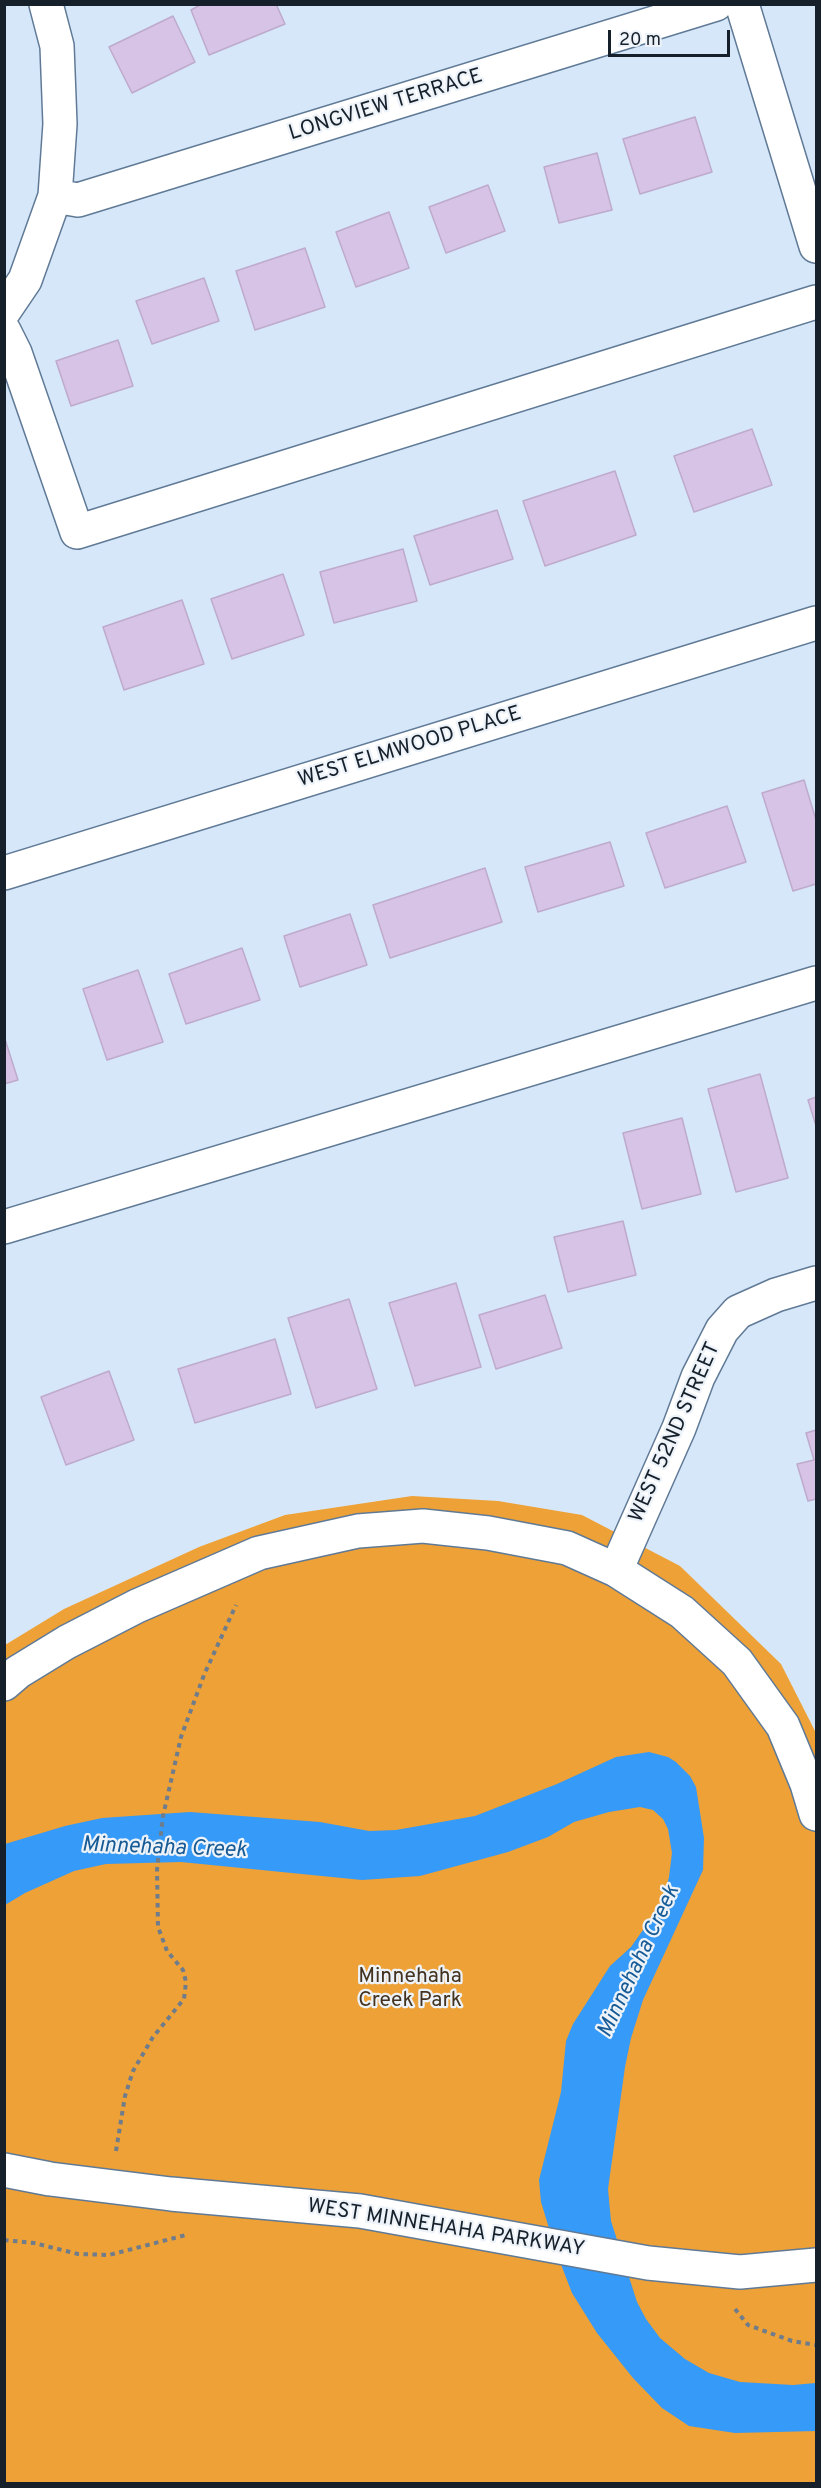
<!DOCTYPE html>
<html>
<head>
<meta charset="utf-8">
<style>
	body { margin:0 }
	#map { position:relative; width:821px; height:2488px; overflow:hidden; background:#d6e7fa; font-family:Overpass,sans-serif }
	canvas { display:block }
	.frame { position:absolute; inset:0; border:6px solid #16202b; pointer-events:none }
	.scale { position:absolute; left:608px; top:30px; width:122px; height:27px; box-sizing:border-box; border:3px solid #16202b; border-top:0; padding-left:8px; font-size:18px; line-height:21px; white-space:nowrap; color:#16202b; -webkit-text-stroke:4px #edf3f9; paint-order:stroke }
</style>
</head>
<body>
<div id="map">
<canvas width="821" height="2488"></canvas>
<div class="frame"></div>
<div class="scale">20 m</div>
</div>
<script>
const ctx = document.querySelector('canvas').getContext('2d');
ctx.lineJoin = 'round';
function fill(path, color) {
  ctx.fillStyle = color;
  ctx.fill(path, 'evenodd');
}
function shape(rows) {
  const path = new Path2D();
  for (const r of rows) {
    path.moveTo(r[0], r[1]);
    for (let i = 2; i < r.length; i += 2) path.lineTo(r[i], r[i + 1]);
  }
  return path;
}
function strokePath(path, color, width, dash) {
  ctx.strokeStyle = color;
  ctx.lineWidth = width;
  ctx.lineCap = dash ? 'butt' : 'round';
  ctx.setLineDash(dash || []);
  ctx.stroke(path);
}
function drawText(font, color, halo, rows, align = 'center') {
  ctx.font = font + ' Overpass,sans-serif';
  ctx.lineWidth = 4.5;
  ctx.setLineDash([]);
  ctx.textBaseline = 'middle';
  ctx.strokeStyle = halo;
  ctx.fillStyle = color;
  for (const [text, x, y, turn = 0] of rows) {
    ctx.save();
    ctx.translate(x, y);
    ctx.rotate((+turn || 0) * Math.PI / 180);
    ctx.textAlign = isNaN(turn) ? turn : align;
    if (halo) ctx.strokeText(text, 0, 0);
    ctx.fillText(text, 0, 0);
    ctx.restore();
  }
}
fill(shape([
	[412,1496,498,1501,582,1515,680,1566,781,1664,816,1733,816,2483,5,2483,5,1645,64,1609,199,1547,285,1515]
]), '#eea136');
fill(shape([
	[649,1752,668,1757,676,1762,690,1776,696,1787,704,1838,703,1870,643,2000,631,2038,625,2067,608,2189,611,2221,637,2302,646,2319,660,2338,685,2359,709,2373,740,2382,793,2385,816,2383,816,2431,735,2433,689,2426,662,2408,633,2378,597,2333,572,2293,557,2254,541,2202,539,2180,561,2092,566,2041,573,2024,610,1966,631,1947,662,1903,669,1877,672,1853,668,1829,663,1819,653,1810,640,1807,609,1812,574,1822,548,1837,508,1852,420,1876,362,1880,181,1862,106,1864,74,1871,25,1893,5,1905,5,1844,65,1826,102,1818,190,1812,320,1822,369,1831,396,1830,475,1816,557,1784,616,1757]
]), '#359af8');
const building = shape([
	[202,4,276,4,285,24,209,55,191,10,202,4],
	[173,16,195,62,132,93,109,47,173,16],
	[695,117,712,172,640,194,623,139,695,117],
	[597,153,612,210,559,223,544,167,597,153],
	[488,185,505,231,446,253,429,207,488,185],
	[389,212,409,268,356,287,336,232,389,212],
	[305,248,325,307,255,330,236,271,305,248],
	[204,278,219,321,152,344,136,301,204,278],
	[118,340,133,386,71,406,56,361,118,340],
	[752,429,772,485,694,512,674,456,752,429],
	[615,471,636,535,545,566,523,501,615,471],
	[497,510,513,559,430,585,414,536,497,510],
	[403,549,417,601,334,623,320,572,403,549],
	[283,574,304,635,232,659,211,599,283,574],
	[182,600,204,664,124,690,103,627,182,600],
	[804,780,816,820,816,884,793,891,762,793,804,780],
	[727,806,746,862,665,888,646,833,727,806],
	[610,842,624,886,538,912,525,867,610,842],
	[485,868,502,922,390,958,373,905,485,868],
	[350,914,367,965,300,987,284,936,350,914],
	[242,948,260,1000,186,1024,169,974,242,948],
	[138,970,163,1042,107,1060,83,989,138,970],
	[4,1036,18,1080,4,1084,4,1036],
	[760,1074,788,1178,736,1192,708,1089,760,1074],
	[816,1097,816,1126,808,1100,816,1097],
	[682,1118,701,1194,642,1209,623,1133,682,1118],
	[623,1221,636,1275,568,1292,554,1237,623,1221],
	[456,1283,481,1367,415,1386,389,1303,456,1283],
	[545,1295,562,1348,496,1369,479,1315,545,1295],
	[349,1299,377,1389,316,1408,288,1318,349,1299],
	[275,1339,291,1394,195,1423,178,1369,275,1339],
	[109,1371,134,1440,66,1465,41,1397,109,1371],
	[816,1430,816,1499,808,1501,797,1464,814,1460,806,1433,816,1430]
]);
fill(building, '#d6c3e6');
strokePath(building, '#beaacc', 1.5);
const minor = shape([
	[742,4,816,246],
	[55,196,78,200,716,4],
	[4,311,25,280,55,196,60,124,57,46,46,4],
	[4,331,15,353,77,532,816,302],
	[4,873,816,623],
	[4,1227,816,983],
	[616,1570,679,1428,698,1377,722,1330,738,1312,776,1295,816,1283],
	[4,1684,18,1672,67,1642,137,1606,259,1553,358,1531,423,1526,488,1533,567,1548,616,1570,682,1612,737,1662,783,1726,807,1784,816,1814],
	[4,2170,50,2179,171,2194,360,2211,648,2263,740,2272,816,2265]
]);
strokePath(minor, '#607a96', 36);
strokePath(shape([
	[116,2151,125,2096,133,2071,153,2037,184,1999,186,1982,183,1970,167,1951,158,1927,157,1870,163,1816,181,1737,204,1675,236,1605],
	[4,2240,34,2243,78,2254,109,2255,186,2235],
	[735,2309,748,2325,792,2341,816,2345]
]), '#6f7c8b', 4, [4.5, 4.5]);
strokePath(minor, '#fff', 33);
drawText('21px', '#16202b', '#edf3f9', [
	["LONGVIEW TERRACE",386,106,-17],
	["WEST ELMWOOD PLACE",410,748,-17],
	["WEST 52ND STREET",676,1433,-66],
	["WEST MINNEHAHA PARKWAY",446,2229,9]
]);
drawText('21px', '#43321f', '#edf3f9', [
	["Minnehaha",410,1978],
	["Creek Park",410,2002]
]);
drawText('italic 22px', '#165a96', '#edf3f9', [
	["Minnehaha Creek",164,1849,2],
	["Minnehaha Creek",640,1962,-65]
]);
</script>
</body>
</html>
